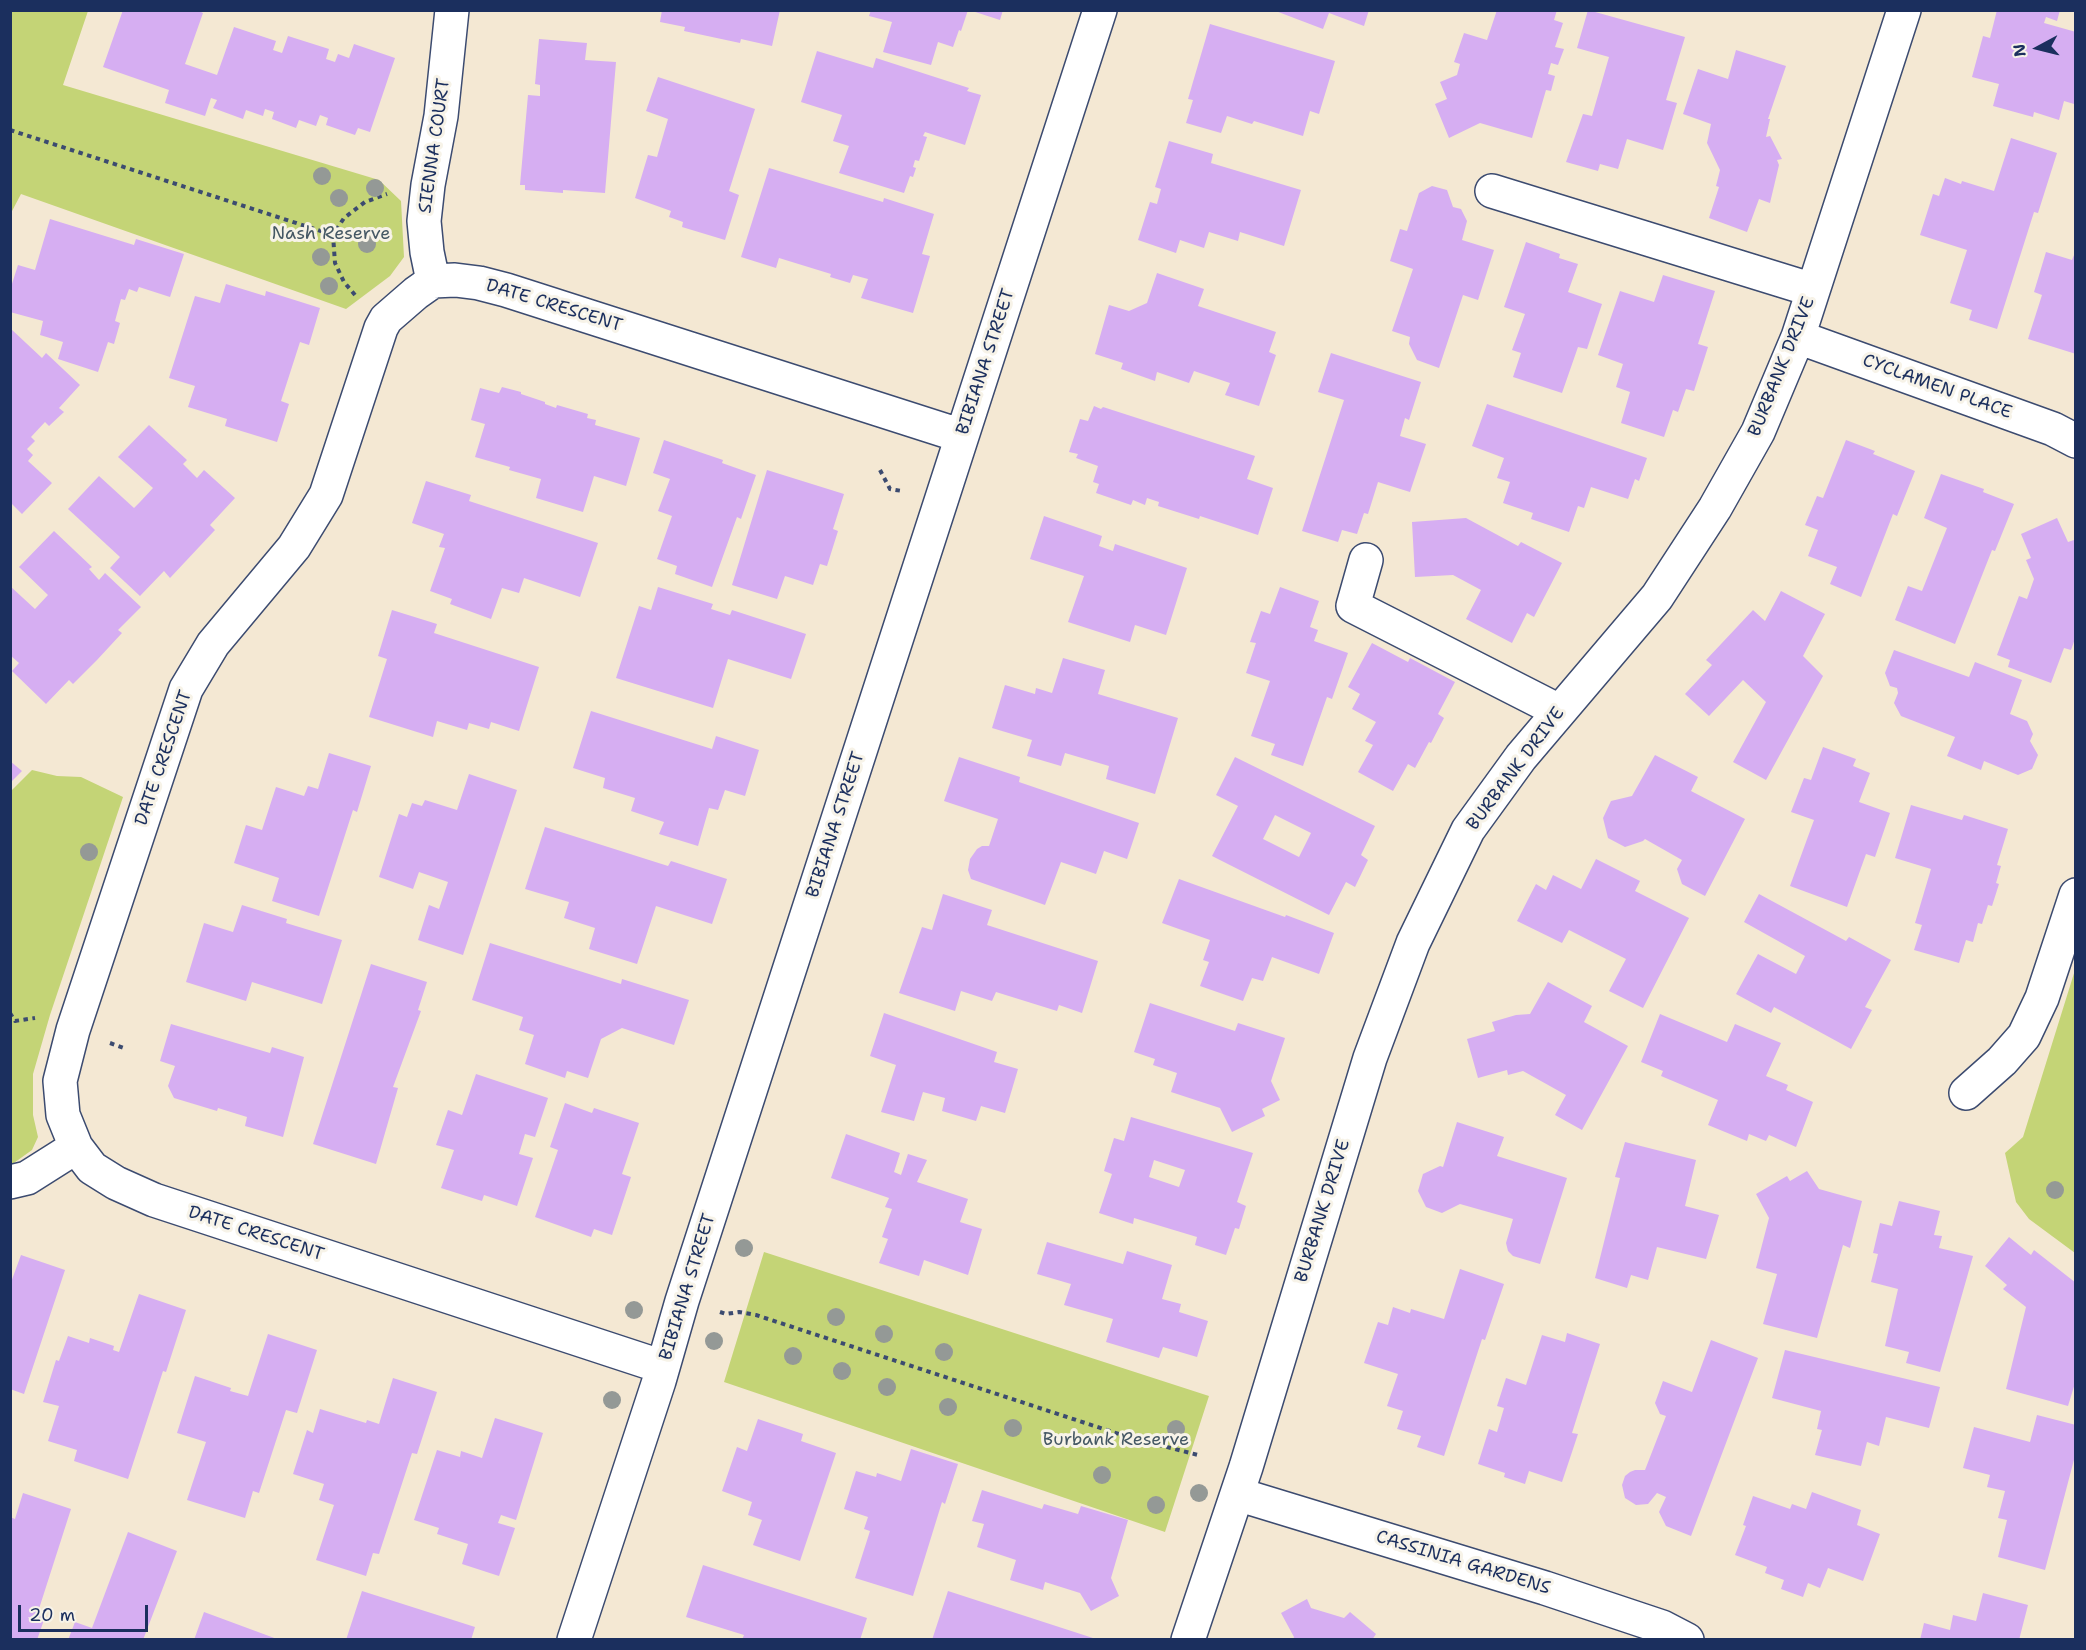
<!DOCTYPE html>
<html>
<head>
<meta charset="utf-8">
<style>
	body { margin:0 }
	#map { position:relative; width:2086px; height:1650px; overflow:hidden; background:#f4e8d3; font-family:"Shantell Sans",sans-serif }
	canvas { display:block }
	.frame { position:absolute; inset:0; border:12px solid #1b2f5e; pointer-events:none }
	.north { position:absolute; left:2008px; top:18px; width:60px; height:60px; -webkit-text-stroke:4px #f7f3e8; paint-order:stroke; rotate:263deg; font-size:16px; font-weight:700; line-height:24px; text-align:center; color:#1b2f5e }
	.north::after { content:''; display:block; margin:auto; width:21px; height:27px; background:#1b2f5e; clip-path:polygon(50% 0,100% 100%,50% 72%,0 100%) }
	.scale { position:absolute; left:18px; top:1605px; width:130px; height:27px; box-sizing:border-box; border:3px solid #1b2f5e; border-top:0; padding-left:8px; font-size:18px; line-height:21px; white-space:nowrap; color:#1b2f5e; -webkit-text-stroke:4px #f7f3e8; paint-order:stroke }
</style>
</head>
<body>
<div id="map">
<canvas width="2086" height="1650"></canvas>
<div class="frame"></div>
<div class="north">N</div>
<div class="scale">20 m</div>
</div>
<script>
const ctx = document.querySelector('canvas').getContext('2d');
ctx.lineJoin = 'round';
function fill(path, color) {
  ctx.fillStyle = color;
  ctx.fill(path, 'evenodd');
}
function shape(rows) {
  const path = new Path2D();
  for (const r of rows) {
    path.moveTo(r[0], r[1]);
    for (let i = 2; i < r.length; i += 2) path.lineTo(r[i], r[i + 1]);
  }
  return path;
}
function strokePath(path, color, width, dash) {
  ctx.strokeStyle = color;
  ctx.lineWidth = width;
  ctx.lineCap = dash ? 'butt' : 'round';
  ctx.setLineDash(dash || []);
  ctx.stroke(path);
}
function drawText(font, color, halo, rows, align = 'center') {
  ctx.font = font + ' "Shantell Sans",sans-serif';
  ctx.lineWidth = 6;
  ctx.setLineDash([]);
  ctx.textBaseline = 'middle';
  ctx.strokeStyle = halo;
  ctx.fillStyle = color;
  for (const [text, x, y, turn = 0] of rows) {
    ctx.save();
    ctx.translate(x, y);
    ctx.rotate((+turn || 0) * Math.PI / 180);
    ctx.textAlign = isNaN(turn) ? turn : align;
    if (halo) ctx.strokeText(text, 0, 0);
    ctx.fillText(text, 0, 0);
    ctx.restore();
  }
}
fill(shape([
	[11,10,88,11,63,85,379,180,401,201,404,257,390,276,346,309,21,194,11,213],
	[32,770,57,776,81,777,123,797,50,1015,33,1074,33,1115,38,1137,32,1150,11,1165,11,791],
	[2075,970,2076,1253,2075,1253,2029,1219,2016,1202,2005,1153,2023,1137],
	[764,1252,1209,1396,1165,1532,724,1382]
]), '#c4d476');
fill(shape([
	[123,10,197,10,203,13,185,64,217,75,234,27,276,41,273,50,282,53,288,36,329,49,326,59,335,62,338,54,349,58,354,44,395,58,370,132,358,128,355,135,326,125,328,118,320,115,316,126,299,120,296,128,272,119,274,112,265,109,263,116,246,110,243,119,213,108,217,100,211,98,205,116,165,103,169,90,103,67],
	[662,10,780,10,772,46,741,39,740,43,684,31,685,27,660,22],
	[871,10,968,10,961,31,959,30,953,47,938,42,931,65,883,52,892,22,869,16],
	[969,10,1003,10,1000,20],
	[1273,10,1369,10,1364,26,1329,13,1323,29],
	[1497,10,1557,10,1554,20,1563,23,1555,47,1564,49,1558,65,1551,63,1548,74,1555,76,1551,91,1546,90,1532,138,1480,123,1449,138,1435,104,1447,99,1440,82,1457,75,1460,64,1454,62,1464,33,1487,40],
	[1588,10,1685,37,1666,100,1677,103,1663,150,1627,139,1618,169,1600,164,1598,171,1566,162,1583,114,1592,116,1609,57,1577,48],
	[1997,10,2060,10,2057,21,2046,17,2044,23,2076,32,2076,99,2074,104,2064,101,2059,120,2034,112,2033,117,1993,106,1999,84,1972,77,1983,36,1990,38],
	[1210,24,1335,61,1319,114,1310,111,1303,136,1254,121,1252,124,1227,116,1221,133,1186,123,1193,100,1188,99],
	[539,39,587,43,585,60,616,62,605,193,563,190,563,193,525,190,525,185,520,185,528,95,540,96,540,85,535,84],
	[1736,50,1786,66,1768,119,1770,119,1766,137,1770,136,1782,159,1777,160,1779,165,1770,203,1759,199,1747,232,1709,218,1719,187,1716,186,1720,170,1707,143,1711,124,1683,114,1698,69,1728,79],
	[817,51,873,68,876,58,969,88,967,91,981,95,965,145,925,132,923,136,927,137,919,161,915,160,913,167,916,168,913,177,910,176,904,193,839,173,849,146,833,141,842,115,801,102],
	[658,77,755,109,729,191,739,195,725,240,682,227,683,222,669,217,671,211,635,198,648,155,657,157,668,119,646,111],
	[2011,138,2057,153,2038,213,2034,212,1997,329,1969,320,1972,310,1950,303,1967,250,1920,235,1933,194,1939,196,1945,178,1961,184,1962,181,1994,191],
	[1169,141,1213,154,1211,163,1301,190,1284,246,1240,232,1238,241,1209,232,1204,248,1180,240,1176,253,1138,240,1150,202,1157,204,1161,189,1155,187],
	[769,168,883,202,884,198,934,214,922,254,930,256,913,313,861,298,868,279,853,275,850,283,830,277,831,274,779,258,776,268,741,257],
	[1432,186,1447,190,1453,207,1461,209,1467,221,1462,240,1494,250,1478,300,1463,295,1439,368,1417,360,1409,344,1410,337,1392,331,1413,269,1390,261,1400,229,1407,231,1419,193],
	[50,219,134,245,136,239,184,254,170,297,139,287,137,292,129,289,125,300,121,299,115,321,120,323,114,344,108,342,98,372,58,359,63,342,40,335,43,321,10,312,10,290,18,265,35,270],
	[1526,242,1560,254,1559,258,1578,264,1568,292,1602,304,1587,349,1578,347,1562,393,1513,377,1521,353,1512,350,1525,314,1504,307],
	[2076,250,2076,354,2028,339,2042,295,2034,292,2046,252,2072,260],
	[1157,273,1204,289,1198,306,1276,332,1269,352,1276,355,1259,406,1225,395,1230,383,1194,371,1189,383,1157,372,1155,381,1121,369,1123,363,1095,354,1109,305,1129,311,1147,303],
	[1663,275,1715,291,1698,344,1708,347,1694,391,1686,389,1678,412,1673,410,1664,437,1621,423,1630,392,1616,387,1623,364,1598,355,1620,291,1654,302],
	[226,284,265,296,266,291,320,308,309,345,300,342,281,401,289,404,277,442,225,426,227,419,188,407,195,386,169,378,195,296,220,303],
	[10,328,42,358,46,353,80,385,59,408,64,412,49,426,45,422,31,437,35,441,27,449,33,455,28,461,52,483,22,514,10,502],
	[1331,353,1421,382,1409,420,1405,418,1400,436,1426,444,1410,492,1378,482,1368,514,1364,513,1357,534,1342,530,1338,542,1302,531,1344,400,1318,392],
	[502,387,521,392,521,394,545,402,545,404,556,408,557,405,588,414,587,418,596,420,595,425,640,438,626,486,594,476,583,512,536,498,541,479,509,470,510,467,475,457,485,424,471,420,480,388,499,393],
	[1487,404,1647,458,1639,481,1635,479,1628,499,1591,487,1584,508,1578,506,1569,532,1531,519,1533,513,1503,503,1510,482,1497,478,1504,458,1472,446],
	[1094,406,1101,409,1103,407,1255,456,1247,479,1273,488,1258,535,1200,516,1199,519,1158,506,1159,502,1147,498,1145,505,1133,500,1131,505,1096,493,1099,484,1093,482,1098,466,1076,458,1078,454,1069,452,1080,419,1088,421],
	[149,425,187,460,183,464,197,478,204,470,235,498,210,525,215,530,170,578,164,571,140,596,110,568,120,557,68,509,99,476,134,508,140,502,153,488,118,457],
	[664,440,723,460,722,463,756,475,741,519,737,517,712,587,675,574,677,566,657,559,672,516,658,511,670,479,653,473],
	[1846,440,1875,451,1873,454,1915,471,1897,516,1893,514,1861,597,1830,584,1837,567,1808,556,1818,530,1805,525,1817,496,1823,498],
	[767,470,844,494,833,529,838,531,827,566,820,564,813,585,785,576,777,599,732,585],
	[1941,474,1984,489,1983,492,2014,504,1995,551,1992,550,1955,644,1895,620,1908,586,1922,591,1947,528,1924,518],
	[426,481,471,495,469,501,598,543,580,597,524,578,519,593,502,588,491,619,450,604,452,599,430,591,445,548,439,547,444,534,412,523],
	[1044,516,1102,536,1099,546,1113,551,1115,544,1187,568,1166,635,1135,625,1130,642,1068,622,1084,576,1030,559],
	[1466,518,1518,546,1521,542,1562,563,1534,617,1527,613,1512,643,1466,619,1481,590,1453,575,1415,577,1412,522],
	[2057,518,2068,542,2074,540,2076,542,2076,636,2071,650,2064,648,2051,683,2008,667,2010,660,1997,655,2019,596,2027,599,2034,579,2026,560,2031,558,2021,534],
	[54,531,92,567,89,569,99,580,105,573,141,607,118,630,122,633,97,660,73,684,69,680,46,704,12,671,19,663,10,655,10,586,35,609,48,595,19,567],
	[658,587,713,604,711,609,730,615,732,610,806,634,791,679,728,659,713,708,616,678,639,606,651,610],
	[1280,587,1319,601,1310,627,1318,630,1314,641,1348,653,1332,699,1327,697,1303,766,1271,755,1275,744,1251,736,1270,681,1246,673,1256,643,1250,642,1261,611,1270,614],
	[1781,591,1825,614,1803,656,1823,676,1766,780,1733,762,1766,702,1743,680,1709,716,1685,694,1712,665,1706,660,1753,610,1765,621],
	[392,610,437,624,434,633,539,667,519,731,491,722,489,729,469,723,467,730,437,721,433,737,369,717,387,659,378,656],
	[1372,643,1408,662,1410,658,1455,682,1438,714,1444,718,1431,743,1429,742,1415,768,1408,764,1393,791,1358,772,1373,745,1365,741,1376,722,1352,709,1360,694,1348,687],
	[1894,650,1969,677,1975,662,2022,680,2010,714,2027,721,2033,734,2030,741,2038,755,2032,769,2018,775,1984,761,1981,770,1947,756,1955,737,1901,716,1894,703,1898,693,1897,688,1890,686,1885,673],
	[1063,658,1105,670,1098,694,1178,718,1155,794,1106,779,1109,766,1065,753,1061,766,1027,756,1032,740,992,728,1005,685,1035,694,1036,688,1052,693],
	[591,711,712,749,716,736,759,750,745,796,725,790,718,810,709,808,698,846,659,834,664,822,631,811,635,798,603,788,605,778,573,768],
	[1823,747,1856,759,1853,766,1870,773,1859,802,1890,813,1875,857,1866,854,1847,907,1790,886,1814,820,1791,812,1804,778,1811,780],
	[329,753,371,766,357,812,353,810,319,916,272,901,279,878,234,863,246,825,262,830,276,787,304,796,308,786,318,789],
	[1655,755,1698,777,1691,791,1745,819,1705,896,1682,884,1677,869,1682,860,1645,839,1643,841,1625,847,1608,838,1603,818,1611,801,1632,796],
	[959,757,1020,777,1019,782,1139,823,1127,859,1104,851,1096,874,1061,862,1045,905,971,879,968,870,970,859,977,849,982,846,989,846,998,819,944,801],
	[1235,757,1375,826,1361,855,1368,860,1355,887,1346,882,1329,915,1212,856,1238,806,1216,795],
	[1275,815,1311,833,1299,857,1263,839],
	[10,761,22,771,10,783],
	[469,774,517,790,463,955,418,940,429,905,439,909,448,882,419,872,413,889,379,877,399,814,407,817,412,803,422,806,425,800,457,810],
	[1911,805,1962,820,1964,815,2008,829,1997,865,2001,866,1996,883,1999,884,1992,906,1988,905,1982,924,1978,923,1973,942,1966,940,1959,963,1914,950,1922,925,1915,923,1931,869,1895,858],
	[545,827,668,866,671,861,727,879,712,924,656,906,637,964,589,949,595,928,564,918,569,902,525,889],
	[1596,859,1640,881,1635,891,1689,918,1643,1008,1609,991,1626,959,1569,930,1562,943,1517,921,1536,884,1546,890,1553,875,1581,889],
	[1179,879,1285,917,1286,915,1334,933,1319,974,1272,957,1263,981,1252,978,1243,1001,1200,986,1209,962,1203,960,1210,940,1162,923],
	[943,894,992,910,987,925,1098,961,1082,1013,1059,1005,1057,1011,996,992,992,1001,961,991,955,1011,899,993,922,927,932,930],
	[1759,894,1846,941,1849,937,1891,960,1865,1007,1872,1010,1851,1049,1774,1007,1771,1013,1736,994,1758,954,1796,974,1805,956,1744,922],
	[242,905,287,919,286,923,342,940,322,1004,252,982,246,1001,186,982,204,923,233,932],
	[490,943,621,984,622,979,689,1000,674,1045,622,1028,601,1039,588,1078,567,1071,565,1078,525,1064,534,1035,519,1030,523,1017,472,1000],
	[371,964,427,982,418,1010,421,1011,393,1087,398,1088,376,1164,313,1144],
	[1548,982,1592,1006,1584,1022,1628,1046,1582,1130,1555,1115,1566,1095,1523,1071,1508,1075,1507,1070,1478,1078,1467,1039,1495,1031,1492,1022,1516,1015,1530,1014],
	[1150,1003,1235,1031,1238,1023,1285,1038,1271,1081,1280,1100,1262,1109,1265,1116,1232,1132,1220,1108,1171,1092,1177,1073,1153,1065,1155,1059,1134,1052],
	[884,1013,997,1052,994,1062,1018,1069,1005,1113,981,1106,976,1121,942,1111,945,1098,923,1092,914,1121,881,1112,896,1065,870,1056],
	[1660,1014,1727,1042,1735,1024,1781,1043,1766,1076,1788,1085,1786,1090,1813,1102,1796,1147,1769,1135,1766,1141,1749,1134,1747,1141,1708,1125,1718,1100,1661,1076,1663,1071,1641,1062],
	[171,1024,270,1053,272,1047,304,1057,283,1137,245,1126,247,1117,218,1108,217,1111,174,1098,168,1086,175,1066,160,1061],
	[476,1074,548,1098,535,1137,525,1134,519,1154,533,1158,517,1206,484,1195,482,1201,441,1188,454,1150,436,1145,448,1110,462,1115],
	[565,1103,592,1113,594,1108,639,1123,622,1174,631,1177,612,1235,594,1229,591,1237,535,1217,558,1150,550,1147],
	[1131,1117,1253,1153,1237,1202,1246,1206,1239,1229,1235,1228,1226,1255,1195,1245,1197,1237,1134,1218,1133,1224,1099,1213,1112,1174,1104,1171,1114,1138,1124,1141],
	[1154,1160,1185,1170,1179,1187,1149,1177],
	[1457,1122,1504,1137,1497,1156,1567,1178,1540,1264,1513,1256,1508,1251,1506,1243,1513,1219,1460,1204,1442,1213,1426,1207,1418,1191,1423,1174,1440,1166,1443,1167],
	[846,1134,900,1153,894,1172,901,1175,908,1154,927,1160,917,1182,968,1199,960,1222,982,1229,968,1275,924,1260,919,1276,879,1263,888,1239,882,1237,892,1209,885,1207,889,1198,831,1178],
	[1625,1142,1696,1160,1685,1206,1719,1215,1706,1259,1657,1247,1648,1280,1631,1275,1627,1288,1595,1278,1620,1178,1615,1177],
	[1807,1171,1819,1189,1862,1201,1850,1248,1843,1245,1817,1338,1763,1324,1777,1274,1756,1268,1769,1218,1756,1194,1787,1176,1790,1181],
	[1899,1201,1940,1211,1934,1235,1942,1236,1939,1248,1973,1256,1940,1372,1906,1363,1909,1352,1885,1346,1898,1289,1871,1282,1878,1254,1873,1253,1880,1223,1892,1226],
	[2009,1237,2031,1255,2034,1250,2076,1283,2076,1380,2068,1406,2006,1389,2026,1307,2003,1289,2007,1285,1985,1266],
	[1047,1242,1123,1264,1127,1251,1172,1265,1162,1299,1181,1304,1179,1312,1208,1321,1197,1357,1163,1347,1159,1358,1106,1342,1113,1319,1064,1305,1071,1284,1037,1274],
	[21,1255,65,1270,24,1394,10,1389,10,1285],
	[1460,1269,1504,1284,1485,1340,1482,1339,1444,1456,1417,1447,1421,1436,1397,1429,1403,1411,1387,1406,1398,1374,1364,1363,1378,1322,1388,1325,1393,1307,1410,1313,1411,1309,1444,1319],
	[139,1294,186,1310,166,1372,163,1371,128,1479,74,1461,77,1450,48,1441,59,1406,43,1402,56,1360,59,1361,68,1336,89,1343,90,1338,114,1346,113,1350,119,1352],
	[1567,1333,1600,1344,1572,1433,1578,1434,1562,1482,1529,1471,1525,1484,1504,1477,1505,1473,1478,1464,1489,1429,1497,1432,1504,1408,1497,1406,1506,1378,1526,1385,1542,1335,1565,1342],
	[268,1334,317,1350,297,1413,286,1410,259,1493,253,1491,245,1518,187,1500,206,1442,177,1433,195,1376,231,1388,230,1391,248,1396],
	[1711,1340,1758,1358,1691,1536,1666,1526,1659,1512,1666,1497,1657,1493,1648,1504,1636,1505,1625,1498,1622,1485,1625,1476,1630,1472,1635,1470,1645,1470,1666,1416,1660,1414,1655,1403,1663,1381,1692,1392],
	[1785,1350,1940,1387,1929,1428,1886,1417,1879,1446,1867,1442,1861,1466,1815,1455,1822,1430,1817,1429,1821,1411,1772,1398],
	[393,1378,437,1392,417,1454,412,1453,379,1554,373,1553,366,1576,316,1560,334,1505,319,1500,324,1484,293,1474,307,1430,313,1433,320,1409,366,1423,367,1420,379,1424],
	[2037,1415,2076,1425,2076,1452,2045,1570,1998,1557,2007,1520,1998,1518,2005,1491,1987,1487,1990,1475,1963,1468,1974,1427,2030,1442],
	[495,1418,543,1433,516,1520,501,1515,498,1523,515,1528,499,1576,462,1564,468,1544,437,1534,439,1528,414,1520,437,1450,460,1457,461,1451,482,1458],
	[758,1419,803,1434,801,1441,836,1453,800,1561,753,1545,762,1520,748,1515,752,1502,722,1491,737,1447,747,1451],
	[911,1449,958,1464,945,1504,942,1502,913,1596,855,1578,870,1531,864,1529,868,1517,844,1509,856,1471,876,1477,877,1473,901,1481],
	[982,1490,1042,1509,1044,1504,1078,1514,1081,1506,1128,1520,1111,1578,1119,1596,1091,1611,1080,1593,1045,1582,1043,1590,1010,1580,1016,1560,977,1547,984,1524,972,1521],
	[1812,1492,1861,1510,1857,1525,1880,1534,1863,1581,1828,1568,1820,1588,1808,1583,1803,1597,1781,1589,1784,1580,1765,1573,1767,1567,1735,1555,1746,1526,1743,1525,1753,1496,1790,1509,1792,1504,1806,1509],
	[23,1493,71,1509,37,1615,45,1617,37,1640,10,1640,10,1517,15,1519],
	[128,1532,177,1551,143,1640,68,1640,75,1622,92,1628],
	[703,1565,867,1618,860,1640,742,1640,744,1635,686,1617],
	[362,1591,475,1627,471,1640,346,1640],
	[948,1591,1096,1639,1095,1640,932,1640],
	[1983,1593,2028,1605,2019,1640,1920,1640,1924,1623,1950,1630,1953,1615,1976,1621],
	[1307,1599,1311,1608,1344,1618,1350,1612,1376,1634,1372,1640,1293,1640,1294,1637,1281,1613],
	[204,1612,277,1639,277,1640,194,1640]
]), '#d6aef2');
const minor = shape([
	[1492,191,1813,290],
	[433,281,427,252,424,221,428,185,441,116,452,10],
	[1798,337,2053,429,2076,441],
	[1366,560,1353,606,1559,711],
	[1966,1093,2002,1061,2024,1036,2042,998,2076,895],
	[10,1182,27,1178,76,1147],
	[663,1367,154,1200,116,1183,92,1168,76,1147,63,1115,60,1081,73,1030,186,689,213,644,294,547,326,495,381,328,386,319,416,293,433,281,455,280,479,283,506,290,962,436],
	[1237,1494,1545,1588,1662,1627,1687,1640],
	[574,1640,659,1381,682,1301,1100,10],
	[1188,1640,1246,1467,1370,1058,1413,943,1468,830,1521,757,1657,597,1715,508,1758,432,1798,337,1904,10]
]);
strokePath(minor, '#3c4b70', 36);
strokePath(shape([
	[10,130,333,235],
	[355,295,344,282,335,263,333,235,344,218,365,202,387,194],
	[880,470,890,489,902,491],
	[10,1013,15,1021,35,1018],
	[110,1043,124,1048],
	[720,1312,726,1314,739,1312,756,1315,1128,1437,1198,1455]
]), '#3c4b70', 4, [4.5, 4.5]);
strokePath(minor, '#fff', 33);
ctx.fillStyle = '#949996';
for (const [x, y] of [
	[322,176],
	[375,188],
	[339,198],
	[367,244],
	[321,257],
	[329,286],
	[89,852],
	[2055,1190],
	[744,1248],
	[634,1310],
	[836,1317],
	[884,1334],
	[714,1341],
	[944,1352],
	[793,1356],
	[842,1371],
	[887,1387],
	[612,1400],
	[948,1407],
	[1013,1428],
	[1176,1429],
	[1102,1475],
	[1199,1493],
	[1156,1505]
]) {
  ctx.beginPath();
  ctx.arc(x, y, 9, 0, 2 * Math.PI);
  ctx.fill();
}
drawText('18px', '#1b2f5e', '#f7f3e8', [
	["SIENNA COURT",435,146,-82],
	["DATE CRESCENT",554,306,17],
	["BIBIANA STREET",986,362,-72],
	["BURBANK DRIVE",1782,367,-68],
	["CYCLAMEN PLACE",1937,387,20],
	["DATE CRESCENT",164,758,-71],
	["BURBANK DRIVE",1516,769,-53],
	["BIBIANA STREET",836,825,-72],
	["BURBANK DRIVE",1323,1211,-73],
	["DATE CRESCENT",256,1234,18],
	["BIBIANA STREET",688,1287,-73],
	["CASSINIA GARDENS",1463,1563,17]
]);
drawText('18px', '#455864', '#f7f3e8', [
	["Nash Reserve",331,234],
	["Burbank Reserve",1116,1440]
]);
</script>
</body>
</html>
